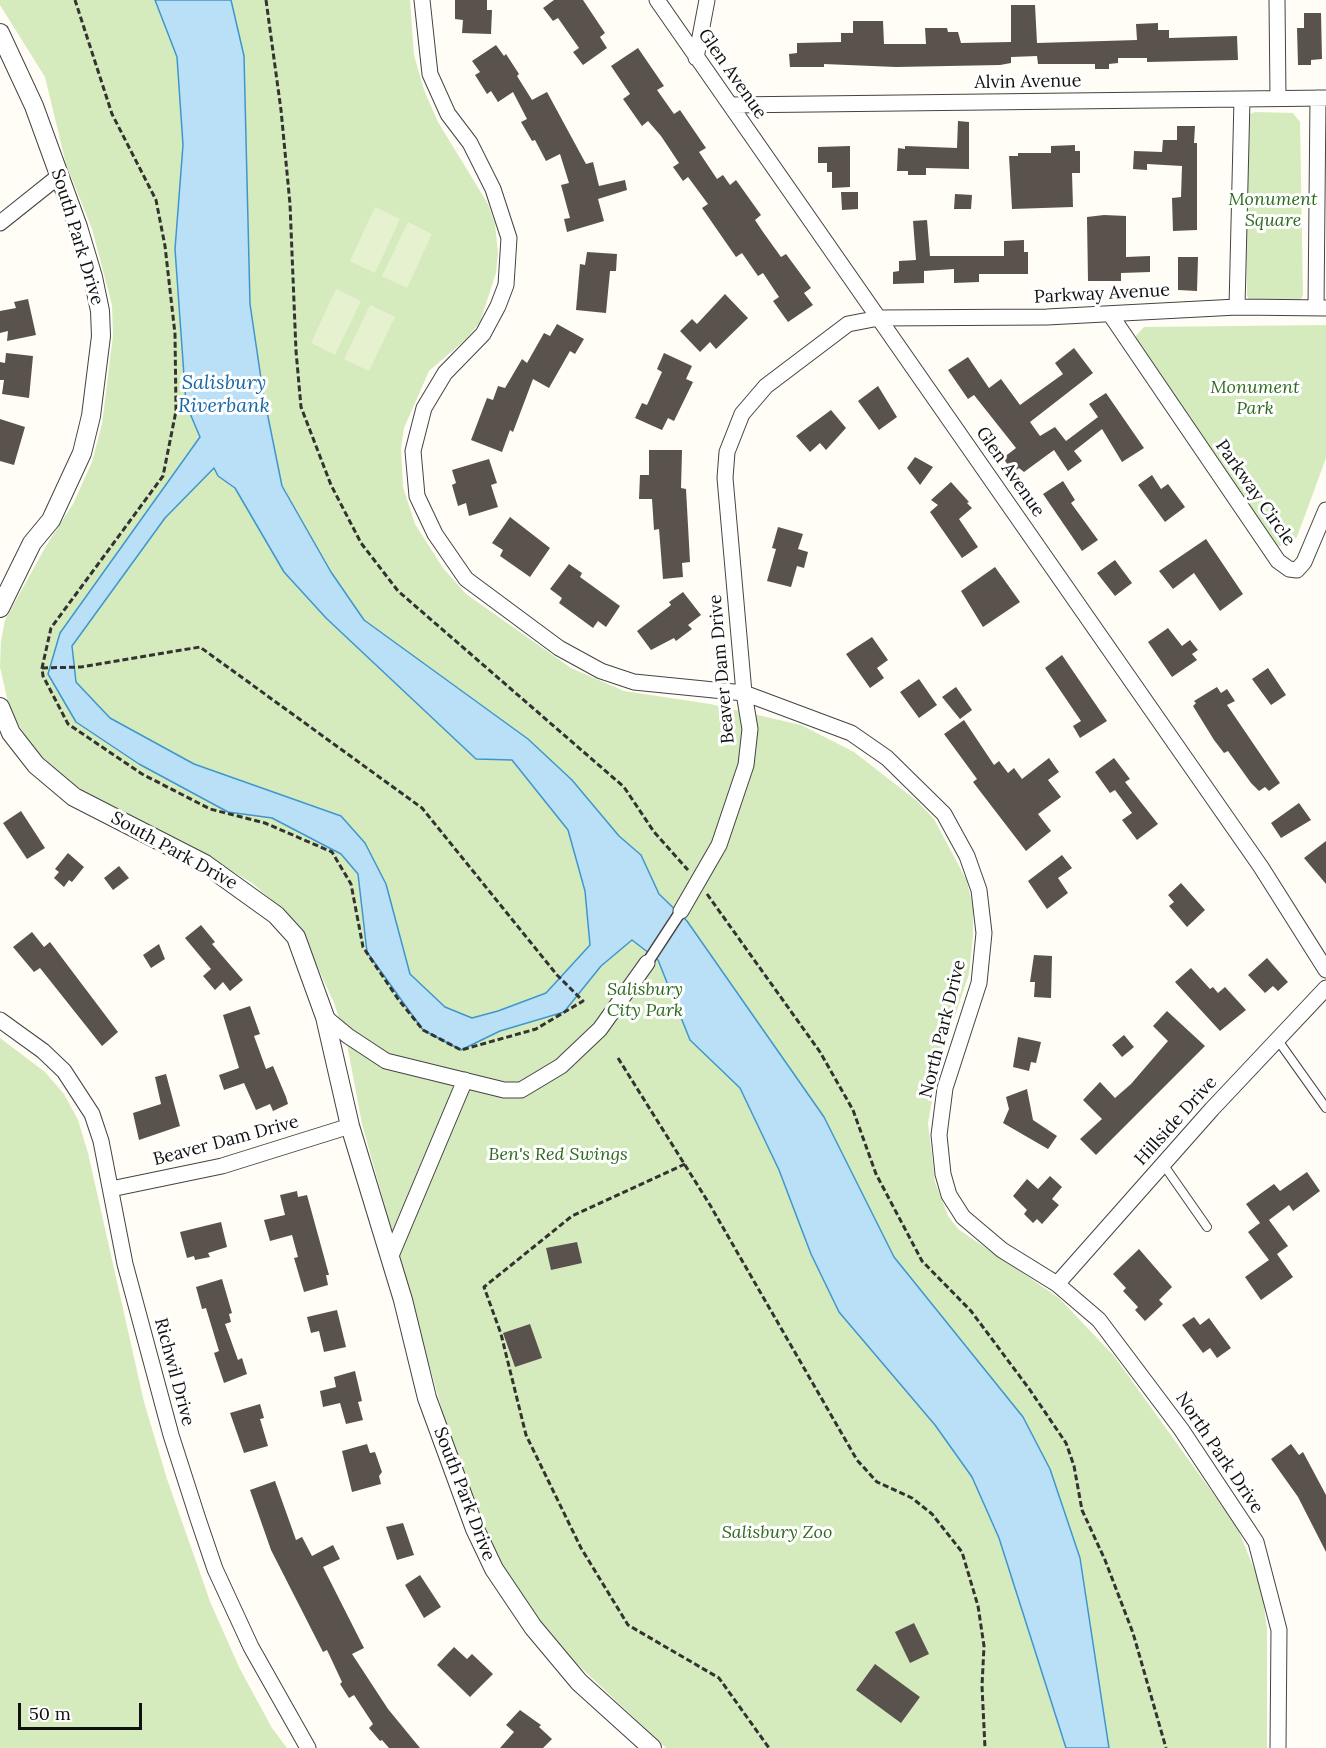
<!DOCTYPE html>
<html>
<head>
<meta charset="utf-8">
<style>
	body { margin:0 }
	#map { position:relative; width:1326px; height:1748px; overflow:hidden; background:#fffdf5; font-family:Lora,serif }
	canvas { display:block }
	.scale { position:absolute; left:18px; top:1703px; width:124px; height:27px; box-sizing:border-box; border:3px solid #111; border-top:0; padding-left:8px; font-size:18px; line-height:21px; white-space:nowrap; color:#111; -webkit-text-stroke:4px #fff; paint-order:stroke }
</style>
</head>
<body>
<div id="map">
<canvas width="1326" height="1748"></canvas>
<div class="scale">50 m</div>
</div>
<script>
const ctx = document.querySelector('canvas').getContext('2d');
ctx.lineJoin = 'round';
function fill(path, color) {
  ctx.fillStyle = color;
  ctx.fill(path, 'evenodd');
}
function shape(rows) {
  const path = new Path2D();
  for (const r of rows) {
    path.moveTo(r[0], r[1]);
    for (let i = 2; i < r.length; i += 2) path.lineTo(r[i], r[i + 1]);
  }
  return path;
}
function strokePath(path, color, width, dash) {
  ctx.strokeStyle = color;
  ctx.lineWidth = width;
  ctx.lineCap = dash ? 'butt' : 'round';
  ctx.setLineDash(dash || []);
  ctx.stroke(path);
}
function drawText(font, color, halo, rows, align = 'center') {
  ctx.font = font + ' Lora,serif';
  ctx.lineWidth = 6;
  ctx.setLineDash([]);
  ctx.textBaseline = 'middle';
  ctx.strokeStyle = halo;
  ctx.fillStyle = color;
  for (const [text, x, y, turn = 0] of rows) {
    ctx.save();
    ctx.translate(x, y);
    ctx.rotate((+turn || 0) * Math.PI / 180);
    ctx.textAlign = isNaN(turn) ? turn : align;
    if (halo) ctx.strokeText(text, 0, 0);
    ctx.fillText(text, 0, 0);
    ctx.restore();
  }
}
fill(shape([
	[0,0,410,0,414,55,424,90,438,122,488,204,495,224,498,253,496,273,480,322,466,339,429,371,404,428,401,448,403,487,415,524,443,568,466,594,571,668,624,691,710,704,801,725,854,752,917,801,934,819,967,881,973,908,973,936,969,974,938,1067,928,1123,935,1182,948,1216,958,1229,1059,1298,1114,1356,1237,1527,1261,1586,1267,1629,1267,1748,666,1748,555,1643,502,1567,454,1453,362,1124,346,1039,334,1003,303,935,280,907,252,883,222,865,75,790,32,746,10,711,0,667,1,641,5,620,46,546,73,504,92,462,102,424,113,335,112,305,92,229,66,164,45,77,0,5],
	[1255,112,1293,113,1300,122,1303,295,1300,301,1249,300,1247,295,1244,125,1248,115],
	[1326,325,1326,458,1297,537,1285,546,1278,546,1270,543,1134,338,1144,327],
	[0,1038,45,1072,64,1094,78,1120,88,1153,144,1402,167,1479,211,1604,240,1669,272,1728,287,1748,0,1748]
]), '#d5ebbd');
fill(shape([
	[375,207,400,219,375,273,350,261],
	[408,222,432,234,407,288,382,276],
	[336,289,361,301,335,355,311,343],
	[370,305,395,317,369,371,344,359]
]), '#e6f2cf');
const water = shape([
	[155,0,231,0,244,56,250,304,263,392,282,486,331,572,364,620,528,739,572,780,619,836,641,855,659,894,687,921,824,1117,894,1257,1023,1417,1050,1469,1080,1558,1109,1748,1066,1748,999,1538,972,1477,935,1425,839,1312,811,1254,779,1170,740,1088,690,1040,658,960,632,940,601,966,564,1012,500,1031,461,1050,423,1030,367,952,358,874,341,854,272,818,228,812,139,764,76,722,48,674,60,633,200,437,186,404,175,249,183,145,177,57,155,0],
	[214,468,218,476,235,488,284,572,326,618,476,759,512,760,568,830,585,891,590,945,546,993,498,1011,472,1018,445,1007,410,974,386,884,365,843,341,816,194,764,110,718,76,682,72,646,165,518,214,468]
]);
fill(water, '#b9e0f7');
strokePath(water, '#3f96cf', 1.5);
fill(shape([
	[455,0,487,0,487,10,492,10,491,34,462,33,463,20,455,19],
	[554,0,583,0,605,33,600,37,607,48,583,65,573,52,579,48,558,18,553,21,543,8],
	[1011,5,1035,5,1037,43,1137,40,1136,24,1158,23,1158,30,1169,30,1169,38,1237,36,1238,60,1147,62,1147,58,1118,58,1118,63,1109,64,1109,69,1095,69,1095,64,1038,64,1037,56,1011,57,1011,63,1000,65,896,67,824,64,824,67,790,67,789,54,797,53,797,43,841,42,841,33,853,33,853,21,883,21,884,44,926,44,925,28,947,28,948,32,958,32,961,43,1011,42],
	[1304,13,1321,13,1322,59,1311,60,1311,65,1298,65,1297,28,1304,28],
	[496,45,504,56,506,54,519,74,517,76,532,100,547,92,586,164,593,162,599,186,625,180,627,190,598,199,604,221,567,232,564,219,570,218,561,185,569,183,560,154,546,161,535,140,532,141,521,122,527,119,513,92,498,102,491,91,487,94,475,75,480,72,472,61],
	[638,48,664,86,657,90,674,114,680,110,706,148,699,152,717,179,723,175,730,185,736,180,761,215,755,220,763,232,781,257,786,254,811,288,804,293,813,305,788,322,773,301,779,297,763,273,758,276,742,253,736,257,702,208,708,204,688,177,683,181,673,167,679,163,661,136,648,121,642,126,623,99,630,94,611,66],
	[958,121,969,122,969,169,926,168,926,175,908,175,908,171,897,171,898,148,905,149,905,146,957,148],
	[1177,126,1195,126,1194,143,1197,143,1197,230,1173,231,1172,198,1181,197,1182,166,1147,164,1147,170,1133,169,1134,151,1162,152,1163,140,1177,140],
	[1075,145,1075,151,1080,151,1080,173,1072,173,1073,207,1012,209,1009,156,1018,156,1018,153,1051,153,1051,146],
	[850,146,850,187,832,188,832,172,827,172,827,163,818,163,818,147],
	[841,192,858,192,858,209,842,210],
	[955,194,972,195,971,209,954,209],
	[1104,215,1126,216,1126,257,1150,256,1150,272,1121,273,1121,281,1088,281,1087,217],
	[927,220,930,256,1004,256,1004,241,1024,240,1024,252,1028,252,1028,274,979,274,979,282,954,283,954,269,924,271,924,283,893,284,893,272,899,271,899,261,916,260,913,221],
	[587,252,617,254,616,271,610,271,606,313,576,310,580,264,585,265],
	[1178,257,1198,257,1197,291,1178,290],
	[725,294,748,318,716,349,710,342,700,352,680,331,692,319,697,324],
	[28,299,36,335,7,341,8,331,0,333,0,311,16,308,14,302],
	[557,324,584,339,575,354,570,351,549,388,533,379,513,432,510,430,502,452,471,440,487,398,493,400,498,386,505,388,522,359,527,363,544,333,550,336],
	[1074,348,1093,373,1030,422,1040,436,1055,427,1066,441,1098,417,1089,404,1106,393,1144,448,1122,462,1102,429,1074,451,1082,461,1068,471,1054,450,1024,472,1019,468,1013,472,1003,458,1016,448,974,395,968,399,948,370,968,357,989,388,1001,379,1020,405,1063,374,1055,363],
	[6,353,33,356,29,398,2,394,4,380,0,380,0,362,5,363],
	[664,353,692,366,686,379,693,382,674,421,668,418,662,430,635,418,642,403,647,405,662,372,657,369],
	[878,386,897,417,879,430,858,401],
	[831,410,846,428,826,450,820,443,810,452,796,436],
	[0,419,25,427,14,465,0,461],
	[649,450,682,450,681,488,686,489,690,562,682,563,683,577,663,579,659,529,654,530,652,499,639,499,640,475,649,475],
	[915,457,933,467,920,485,907,468],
	[489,459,497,483,491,485,498,507,469,516,466,503,458,506,452,485,456,483,452,470],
	[1152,475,1161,489,1168,484,1185,507,1165,522,1138,485],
	[1063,481,1075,500,1071,503,1098,540,1082,551,1043,494],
	[951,482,969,502,967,503,972,508,959,519,978,547,962,558,930,512,938,505,931,500],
	[510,517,550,548,530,577,500,556,503,550,492,543],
	[778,527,803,534,798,549,808,552,804,568,797,566,791,587,767,581,776,549,772,548],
	[1206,539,1243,594,1220,611,1194,573,1173,589,1159,571],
	[1115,560,1132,583,1115,596,1097,573],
	[569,564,582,573,580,577,620,606,606,627,598,621,593,628,559,603,562,598,550,589],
	[995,567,1020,602,983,627,961,591],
	[683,592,701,615,688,625,692,629,676,641,674,638,651,650,637,631,671,605,669,602],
	[1168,628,1182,646,1190,640,1198,650,1192,654,1197,660,1172,677,1148,642],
	[872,637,888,660,877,668,884,678,870,688,846,654],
	[1062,655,1107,721,1080,738,1073,726,1081,721,1045,668],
	[1268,668,1286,695,1271,705,1252,679],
	[919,679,937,705,919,718,900,692],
	[956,687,972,710,960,719,942,697],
	[1217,687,1221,693,1227,689,1235,701,1227,705,1280,783,1269,791,1265,787,1259,791,1251,783,1228,751,1224,753,1214,740,1193,706,1196,703,1194,701],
	[964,720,994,765,999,761,1008,773,1014,768,1022,779,1049,758,1059,772,1048,780,1061,797,1038,814,1051,831,1026,851,973,782,977,779,944,734],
	[1114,758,1130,779,1125,782,1158,824,1137,840,1122,820,1132,813,1115,790,1110,793,1095,772],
	[1299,803,1311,820,1281,838,1271,823],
	[21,811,45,848,27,859,3,823],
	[1326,841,1326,884,1304,858],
	[68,853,84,867,72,882,69,880,64,887,54,878,59,872,55,869],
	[1062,855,1072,868,1058,878,1068,893,1047,909,1028,881],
	[119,866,129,878,113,890,104,878],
	[1181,883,1205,910,1187,927,1169,906,1174,902,1168,895],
	[201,925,215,942,212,944,243,980,230,991,223,982,215,990,203,976,211,969,185,938],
	[32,932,44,947,50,942,118,1032,102,1046,40,968,34,972,13,947],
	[159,944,165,959,151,968,143,955],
	[1034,955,1052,956,1051,998,1034,997,1035,982,1030,982],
	[1267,958,1288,982,1278,991,1273,986,1265,993,1248,975],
	[1191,968,1210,989,1213,987,1218,993,1225,987,1246,1010,1220,1031,1175,982],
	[250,1006,260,1034,254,1036,266,1069,273,1066,286,1097,288,1104,273,1111,270,1104,256,1110,244,1083,224,1090,219,1075,239,1068,223,1015],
	[1167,1011,1205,1046,1096,1155,1080,1139,1102,1119,1083,1100,1100,1082,1115,1098,1131,1084,1168,1041,1153,1026],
	[1124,1035,1134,1047,1122,1057,1112,1045],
	[1018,1037,1041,1042,1036,1063,1031,1062,1029,1071,1013,1067],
	[166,1074,180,1126,139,1140,133,1113,161,1104,155,1077],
	[1027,1089,1033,1120,1057,1136,1048,1149,1003,1123,1009,1109,1006,1097],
	[1307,1172,1320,1191,1293,1211,1289,1205,1269,1220,1288,1246,1277,1254,1293,1277,1261,1300,1245,1277,1269,1260,1248,1232,1260,1223,1246,1204,1274,1184,1280,1191],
	[1050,1176,1062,1187,1052,1199,1059,1205,1042,1224,1037,1219,1033,1223,1024,1214,1027,1210,1013,1196,1027,1179,1038,1189],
	[297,1191,298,1197,307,1195,329,1275,326,1275,328,1285,304,1292,294,1258,298,1257,292,1235,270,1241,264,1220,285,1215,280,1195],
	[221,1222,227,1247,208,1253,210,1257,195,1260,194,1256,187,1258,180,1232],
	[577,1242,582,1263,551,1270,546,1248],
	[1139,1249,1172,1287,1159,1300,1163,1304,1145,1321,1135,1310,1138,1307,1123,1291,1126,1288,1113,1274],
	[222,1279,232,1313,229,1314,231,1322,225,1324,238,1360,242,1358,247,1374,224,1383,214,1353,219,1351,206,1308,202,1309,196,1287],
	[337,1310,346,1347,324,1352,319,1331,311,1333,307,1317],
	[1194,1317,1200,1325,1209,1318,1231,1348,1217,1358,1210,1348,1203,1353,1182,1325],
	[530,1324,542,1358,515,1367,503,1333],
	[355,1371,362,1401,358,1402,363,1420,346,1424,340,1403,323,1407,320,1391,336,1387,334,1377],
	[260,1404,264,1418,260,1419,268,1446,244,1453,230,1413],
	[367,1444,370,1453,375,1452,382,1472,379,1476,381,1484,352,1492,342,1451],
	[1291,1444,1299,1455,1303,1452,1326,1495,1326,1552,1298,1497,1271,1459],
	[275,1481,296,1540,302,1537,312,1556,333,1545,340,1559,323,1567,364,1648,352,1654,388,1709,420,1748,389,1748,382,1740,380,1741,369,1728,373,1724,354,1695,349,1698,340,1684,342,1682,327,1650,323,1652,271,1550,250,1490],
	[403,1523,414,1555,397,1560,386,1527],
	[420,1575,441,1607,424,1618,405,1585],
	[914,1623,929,1654,910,1663,895,1632],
	[454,1647,467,1659,472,1654,493,1674,470,1697,437,1665],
	[875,1664,920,1697,901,1723,856,1690],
	[520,1710,541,1725,539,1727,552,1739,543,1748,500,1748,514,1732,506,1725]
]), '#5a524d');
const service = shape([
	[1277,1039,1326,1108],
	[1163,1164,1207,1227]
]);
const pedestrian = shape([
	[647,963,681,911]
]);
const minor = shape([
	[422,0,430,74,448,114,470,143,493,189,509,238,506,285,498,306,483,334,445,373,424,408,413,451,417,496,435,534,466,579,559,648,601,671,634,682,744,693,851,733,887,758,944,814,967,856,979,890,984,933,979,983,945,1088,939,1135,943,1174,949,1195,963,1217,1002,1250,1057,1284,1099,1320,1181,1429,1256,1542,1279,1630,1278,1748],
	[657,0,1261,867,1326,970],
	[1277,0,1278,97],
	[696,58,707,0],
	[730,105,1326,98],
	[0,223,59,176],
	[1237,307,1242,99],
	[1316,307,1318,98],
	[1110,314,1278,561,1289,569,1297,570,1304,562,1326,510],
	[681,911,719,845,746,765,750,729,744,693,725,478,727,452,742,414,766,386,848,324,879,318,1047,317,1237,307,1326,308],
	[325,1017,348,1036,386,1061,504,1090,521,1090,561,1066,600,1029,647,963],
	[0,1020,43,1051,64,1071,92,1114,101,1141,125,1264,171,1435,198,1519,215,1569,251,1647,308,1748],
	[111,1189,222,1166,350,1126],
	[390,1258,465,1080],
	[1057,1284,1212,1109,1326,988]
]);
const tertiary = shape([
	[0,33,34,106,78,227,93,277,100,311,101,336,91,416,82,453,51,520,32,543,0,608],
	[0,707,11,733,36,765,74,797,205,864,276,915,296,937,325,1017,350,1126,403,1300,427,1398,475,1529,494,1569,533,1627,579,1682,652,1748]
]);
strokePath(service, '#444', 10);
strokePath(pedestrian, '#444', 13);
strokePath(minor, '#444', 17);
strokePath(tertiary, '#444', 20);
strokePath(shape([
	[266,0,281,110,290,204,296,351,301,407,331,485,361,543,398,591,624,787,654,832,688,870],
	[42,668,81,667,200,647,422,808,557,975,583,1001,536,1029,461,1050,423,1030,398,999,363,947,351,884,332,852,265,823,210,809,142,774,68,724,43,676,42,668,51,628,163,476,176,411,175,334,165,246,156,200,112,114,75,0],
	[707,894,820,1052,853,1110,876,1174,922,1261,971,1311,1030,1390,1066,1443,1074,1466,1082,1510,1105,1560,1133,1633,1166,1748],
	[618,1058,710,1205,857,1460,877,1482,912,1498,932,1514,962,1552,978,1606,984,1646,982,1686,985,1748],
	[685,1164,572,1216,484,1287,501,1334,526,1435,581,1548,628,1625,719,1678,769,1748]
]), '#333', 3, [6, 3]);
strokePath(service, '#fff', 8);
strokePath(pedestrian, '#fff', 10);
strokePath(minor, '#fff', 15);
strokePath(tertiary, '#fff', 18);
drawText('18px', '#111', '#fff', [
	["Glen Avenue",732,74,55],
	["Alvin Avenue",1028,82,-1],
	["South Park Drive",77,237,73],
	["Parkway Avenue",1102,294,-3],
	["Glen Avenue",1010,472,55],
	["Parkway Circle",1255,493,55],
	["Beaver Dam Drive",722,669,-95],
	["South Park Drive",174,851,29],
	["North Park Drive",943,1029,-76],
	["Hillside Drive",1176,1121,-48],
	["Beaver Dam Drive",226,1141,-15],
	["Richwil Drive",174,1372,75],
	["North Park Drive",1219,1453,56],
	["South Park Drive",464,1494,69]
]);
drawText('italic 18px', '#2f6b1f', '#fff', [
	["Monument",1273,200],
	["Square",1273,221],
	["Monument",1255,388],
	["Park",1255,409],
	["Salisbury",645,990],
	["City Park",645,1011],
	["Ben's Red Swings",558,1155],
	["Salisbury Zoo",777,1533]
]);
drawText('italic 20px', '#1768a6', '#fff', [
	["Salisbury",224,383],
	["Riverbank",224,406]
]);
</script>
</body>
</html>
